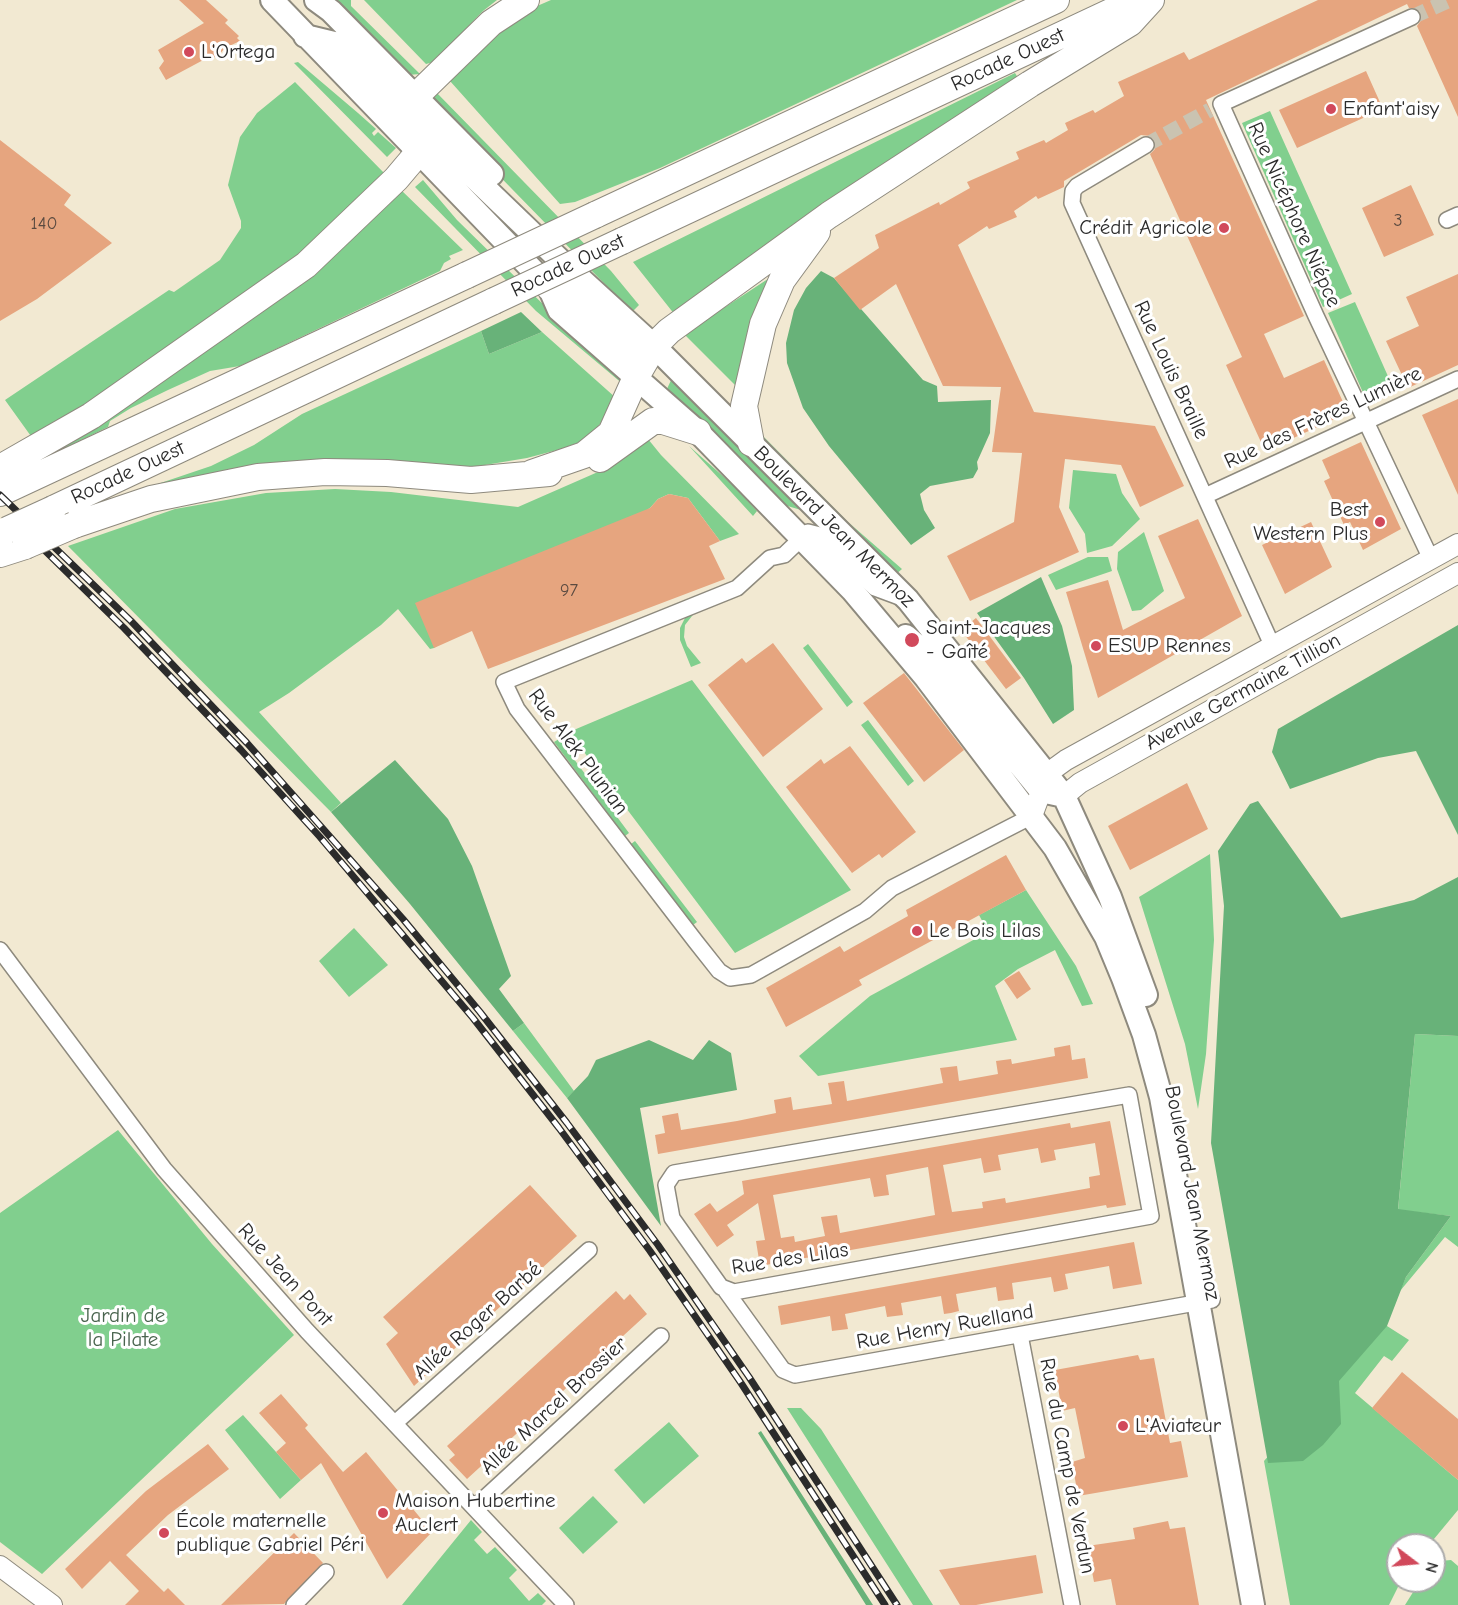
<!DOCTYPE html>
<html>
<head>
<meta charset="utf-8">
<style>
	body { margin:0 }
	#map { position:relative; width:1458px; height:1605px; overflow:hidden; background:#f2e9d2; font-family:"Comic Neue",sans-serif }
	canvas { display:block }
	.north { position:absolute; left:1386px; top:1533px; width:60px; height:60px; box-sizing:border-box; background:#fff; border:2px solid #aaa; border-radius:50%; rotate:106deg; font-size:16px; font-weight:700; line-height:24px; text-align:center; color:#2b2b2b }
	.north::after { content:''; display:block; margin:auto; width:21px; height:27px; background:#d1495b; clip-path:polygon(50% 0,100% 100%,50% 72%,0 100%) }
</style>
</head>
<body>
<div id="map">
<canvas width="1458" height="1605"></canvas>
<div class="north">N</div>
</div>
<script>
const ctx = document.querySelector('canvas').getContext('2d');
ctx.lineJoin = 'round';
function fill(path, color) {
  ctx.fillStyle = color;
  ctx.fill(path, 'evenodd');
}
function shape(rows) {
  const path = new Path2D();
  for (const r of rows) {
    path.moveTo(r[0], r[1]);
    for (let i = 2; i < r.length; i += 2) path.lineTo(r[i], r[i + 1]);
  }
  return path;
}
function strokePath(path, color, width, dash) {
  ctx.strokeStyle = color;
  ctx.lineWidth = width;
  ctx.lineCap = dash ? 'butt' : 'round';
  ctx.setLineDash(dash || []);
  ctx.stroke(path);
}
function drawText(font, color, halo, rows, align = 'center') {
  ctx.font = font + ' "Comic Neue",sans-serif';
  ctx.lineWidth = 6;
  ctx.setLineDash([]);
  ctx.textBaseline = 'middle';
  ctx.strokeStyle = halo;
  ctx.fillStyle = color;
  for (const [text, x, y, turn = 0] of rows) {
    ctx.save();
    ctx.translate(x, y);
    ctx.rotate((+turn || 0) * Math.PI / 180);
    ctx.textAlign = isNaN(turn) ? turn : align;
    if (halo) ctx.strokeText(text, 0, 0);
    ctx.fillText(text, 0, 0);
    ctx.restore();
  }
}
fill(shape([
	[326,0,351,0,351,6,420,74,408,75],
	[364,0,497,0,483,11,434,62,426,64],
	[551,0,1017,0,660,168,575,202,560,204,450,81,505,20],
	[298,62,358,113,376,129,372,133,374,136,378,132,396,148,387,157,294,63],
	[1015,73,1020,81,675,315,633,262],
	[295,82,385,174,314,245,100,398,33,439,5,400,169,290,174,292,220,260,241,228,241,221,228,185,240,137,257,113],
	[436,92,611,271,639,305,632,312,432,107,430,98],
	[1270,111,1352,294,1323,307,1242,123],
	[423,180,457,220,549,310,625,376,624,385,536,311,415,187],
	[400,189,463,250,449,256,451,259,444,263,440,271,240,366,210,371,168,390,131,408,110,421,108,427,16,472],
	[777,273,739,389,684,334],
	[1355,302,1395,392,1368,404,1328,313],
	[481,331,489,354,542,332,616,398,608,414,588,439,561,449,527,458,467,468,125,495,211,466,254,445,302,414],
	[673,376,824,528,822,531,801,510,784,505,666,391],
	[753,426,848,522,902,569,894,576,763,445],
	[648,439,661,455,739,534,720,541,688,498,669,494,658,499,650,508,434,648,430,649,398,609,381,625,289,693,259,712,341,803,331,812,68,546,175,509,266,493,335,489,391,492,518,507,607,468],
	[689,446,733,485,757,511,753,516],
	[1073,470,1116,474,1122,493,1140,519,1112,546,1087,553,1085,534,1069,508],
	[1144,532,1164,591,1141,610,1132,611,1117,569,1118,552],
	[1088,557,1108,557,1112,571,1056,590,1048,575],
	[699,607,685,625,684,637,687,646,701,663,691,667,680,640,680,628,688,612],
	[808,644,853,702,847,707,803,648],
	[692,680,851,890,735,953,569,732],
	[868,720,914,781,908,786,861,725],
	[559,739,629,833,625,836,554,742],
	[635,841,697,922,693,925,631,844],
	[1210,854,1214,940,1206,1054,1198,1109,1185,1044,1139,897],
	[1026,890,1076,966,1093,1004,1082,1006,1055,950,1018,969,995,986,1017,1040,818,1076,799,1056,870,996,988,932,979,915],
	[354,928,388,965,349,997,319,961],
	[524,1023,574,1091,567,1098,513,1031],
	[1415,1034,1458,1036,1458,1247,1445,1237,1400,1291,1406,1277,1451,1216,1398,1210],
	[118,1130,212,1244,294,1335,42,1574,0,1542,0,1213],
	[1387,1306,1387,1326,1409,1340,1392,1361,1384,1356,1355,1393,1458,1480,1458,1510,1429,1545,1398,1545,1398,1581,1401,1581,1389,1605,1290,1605,1264,1461,1353,1359],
	[787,1408,801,1408,821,1429,933,1605,913,1605],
	[243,1415,301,1480,280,1499,225,1430],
	[669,1422,699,1456,644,1504,614,1470],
	[593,1496,618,1522,583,1554,559,1528],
	[471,1520,482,1532,474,1540,487,1554,495,1547,517,1570,509,1578,529,1601,538,1593,546,1601,542,1605,402,1605],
	[1451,1560,1458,1566,1458,1605,1405,1605,1420,1581,1434,1581,1434,1565,1439,1561]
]), '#81cf8e');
fill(shape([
	[821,271,834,278,923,380,937,386,938,402,991,400,990,433,977,462,978,469,973,478,930,486,920,494,924,510,935,528,911,545,829,446,803,408,787,363,786,343,794,310,806,288],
	[521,312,542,332,489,354,481,331],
	[1041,577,1062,626,1072,666,1074,710,1053,724,1024,678,977,613],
	[1458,625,1458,835,1416,751,1378,758,1290,789,1272,752,1278,729],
	[395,760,448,819,472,866,511,976,499,989,524,1023,513,1031,410,904,331,812],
	[1258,801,1341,918,1414,900,1458,877,1458,1036,1415,1034,1398,1209,1451,1216,1406,1277,1387,1326,1339,1381,1341,1424,1323,1445,1303,1461,1268,1463,1211,1143,1224,906,1218,851,1250,804],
	[649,1040,693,1060,709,1040,731,1053,737,1090,640,1108,661,1226,567,1098,588,1076,596,1060],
	[761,1431,873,1605,866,1605,758,1433]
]), '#68b279');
fill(shape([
	[179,0,206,0,228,20,225,23,239,36,237,38,240,41,225,48,217,57,207,58,166,80,159,68,164,61,158,50,204,23],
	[1318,0,1458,0,1458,117,1417,26,1422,19,1421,14,1417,9,1409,8,1407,4,1206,100,1304,316,1264,334,1284,378,1324,360,1348,413,1265,451,1226,365,1242,357,1150,154,1155,149,1155,141,1150,136,1141,135,1064,181,1064,187,1038,199,1036,196,1014,211,1017,217,989,229,987,226,958,245,1034,412,1155,426,1184,486,1140,507,1121,465,1065,459,1059,507,1079,552,970,601,947,556,1014,522,1022,453,992,452,1001,387,943,386,896,284,860,310,834,278,879,248,875,235,939,202,940,205,970,188,967,182,1019,159,1016,152,1044,140,1046,143,1068,130,1065,123,1093,110,1095,113,1124,96,1118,82,1184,52,1189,60],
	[1366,71,1383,109,1297,148,1279,110],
	[0,140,71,195,64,205,112,243,37,299,0,321],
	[1411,185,1434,235,1384,257,1362,208],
	[1458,274,1458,365,1408,388,1386,341,1419,326,1406,297],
	[1458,399,1458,495,1422,415],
	[1361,442,1401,529,1363,550,1350,522,1344,525,1324,481,1330,478,1322,460],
	[669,494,688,498,720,541,709,546,725,579,488,669,472,631,434,648,415,603,650,508,658,499],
	[1198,519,1242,616,1098,698,1066,592,1108,580,1123,630,1185,598,1158,536],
	[1311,522,1332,567,1285,594,1262,545],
	[976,618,1021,678,1006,689,961,630],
	[773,643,823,709,763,757,708,685,742,658,746,663],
	[904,673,964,750,924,782,863,703],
	[850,746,916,832,882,858,879,854,852,873,786,787,821,759,824,764],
	[1187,783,1208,829,1130,870,1108,826],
	[1006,855,1026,890,859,980,862,985,786,1027,766,988,840,946,844,952,908,916,906,910],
	[1019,971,1031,989,1017,999,1004,980],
	[1070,1045,1072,1060,1085,1058,1088,1078,658,1154,655,1135,665,1133,662,1116,678,1113,681,1130,737,1121,776,1113,774,1100,791,1097,793,1110,832,1104,828,1083,844,1081,847,1101,943,1083,940,1068,957,1066,959,1081,998,1074,996,1061,1011,1059,1012,1064,1055,1056,1054,1048],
	[1110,1121,1126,1205,1107,1208,1106,1205,760,1266,756,1241,765,1240,758,1203,727,1225,734,1235,717,1247,694,1214,710,1203,717,1212,744,1194,742,1181,1070,1123,1071,1128],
	[1095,1143,1100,1175,1089,1177,1090,1188,1006,1203,1005,1198,982,1202,983,1208,952,1212,943,1165,981,1158,984,1173,1001,1170,998,1155,1038,1148,1041,1163,1056,1160,1054,1150],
	[928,1167,935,1215,840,1233,837,1215,821,1217,825,1236,795,1242,794,1236,781,1238,773,1195,870,1178,874,1197,889,1195,886,1175],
	[530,1185,577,1236,414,1386,386,1344,398,1333,383,1317],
	[1134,1242,1142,1284,1113,1289,1109,1266,1065,1274,1068,1289,1054,1292,1051,1277,1012,1283,1014,1299,998,1301,996,1287,956,1294,959,1311,951,1313,944,1314,941,1296,901,1303,903,1315,887,1317,885,1306,845,1314,848,1329,832,1331,830,1316,781,1325,778,1306],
	[616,1291,624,1300,630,1294,647,1314,467,1479,449,1460,455,1455,447,1446],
	[1138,1355,1140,1360,1154,1358,1170,1443,1181,1441,1188,1477,1078,1496,1072,1462,1085,1458,1075,1408,1062,1411,1055,1370],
	[1402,1372,1458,1419,1458,1480,1372,1408],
	[281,1394,308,1425,305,1428,343,1472,366,1452,432,1532,387,1579,321,1463,301,1480,276,1452,286,1443,259,1413],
	[208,1444,229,1469,168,1515,126,1555,164,1592,168,1588,185,1605,125,1605,139,1591,110,1561,82,1589,65,1569,146,1491],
	[1168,1521,1170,1529,1185,1527,1199,1605,1116,1605,1111,1579,1094,1582,1087,1546,1135,1539,1133,1528],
	[294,1533,323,1563,284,1604,221,1605],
	[1036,1555,1043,1593,976,1605,960,1605,939,1570]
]), '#e6a57f');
strokePath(shape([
	[1412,17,1450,0],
	[1146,145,1210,110]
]), '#cac3b1', 15, [15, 8]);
const street = shape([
	[1412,17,1221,104,1316,316,1431,559],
	[1146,145,1077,186,1073,191,1072,203,1272,645],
	[1447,220,1458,215],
	[1205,496,1458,379],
	[902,598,875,588,820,535,808,532,784,555,770,558,737,588,504,682,517,709,696,942,719,971,730,978,751,975,865,911,892,888,1032,816],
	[0,950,164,1169,307,1331,566,1605],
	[1129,1095,1151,1216,734,1292,721,1287,672,1218,666,1185,674,1173,1129,1095],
	[726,1291,783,1370,795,1375,1212,1300],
	[1020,1335,1072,1605],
	[395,1423,589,1250],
	[475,1507,661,1336],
	[294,1605,326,1572]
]);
const secondary = shape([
	[1064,796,1080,783,1458,573],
	[1032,816,1048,773,1066,760,1458,544],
	[0,1566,52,1605]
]);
const primary = shape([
	[272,0,549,287,559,310,698,432,852,590,926,678,1055,848,1106,937,1123,978,1144,1035,1161,1097,1253,1605],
	[316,0,331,11,492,174],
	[305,36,342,45,434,139,563,263,654,346,908,600,1064,796,1110,897,1146,995],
	[906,636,935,661,1041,791,1064,796]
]);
const highway = shape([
	[595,215,1056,0],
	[622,241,1136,0],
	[549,287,572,295,634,348,648,349,654,346],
	[751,443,744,406,763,324,782,280,817,232],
	[600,459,653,421,663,421,698,432],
	[0,468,91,416,306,265,396,179,418,153,409,133,408,119,415,97,491,23,526,0],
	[532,473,584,455,611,433,637,375,654,346,669,331,829,215,1030,84,1130,23,1151,0],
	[0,493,467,275],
	[53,509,494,301],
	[74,525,151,499,258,477,325,472,387,473,471,480,549,473],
	[0,554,25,546]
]);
strokePath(street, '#8e8a7e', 18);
strokePath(secondary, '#8e8a7e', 22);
strokePath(primary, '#8e8a7e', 26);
strokePath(highway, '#8e8a7e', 28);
strokePath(street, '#fff', 15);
strokePath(secondary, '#fff', 20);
strokePath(primary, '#fff', 22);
strokePath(highway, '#fff', 26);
const rail = shape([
	[0,495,131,621,247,743,403,919,480,1012,567,1123,658,1245,749,1377,897,1605],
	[31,537,124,628,241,750,320,837,473,1018,559,1128,650,1251,741,1383,885,1605]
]);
strokePath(rail, '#2b2b2b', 7);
strokePath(rail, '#fff', 4.5, [14]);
const highwayBridge = shape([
	[467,275,595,215],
	[494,301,622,241],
	[7,530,53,509],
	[25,546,74,525]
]);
strokePath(highwayBridge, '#8e8a7e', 28, []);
strokePath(highwayBridge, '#fff', 26);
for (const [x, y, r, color] of [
	[189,52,6,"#d1495b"],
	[1331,109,6,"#d1495b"],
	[1224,228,6,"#d1495b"],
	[1380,522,6,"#d1495b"],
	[912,640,8,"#d1495b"],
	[1096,646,6,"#d1495b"],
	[917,931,6,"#d1495b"],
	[1123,1426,6,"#d1495b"],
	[383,1513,6,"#d1495b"],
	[164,1533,6,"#d1495b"]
]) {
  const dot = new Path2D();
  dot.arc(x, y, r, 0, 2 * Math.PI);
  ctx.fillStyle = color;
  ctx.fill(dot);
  strokePath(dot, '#fff', 2);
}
drawText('18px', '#5a4a40', null, [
	["3",1398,221],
	["140",44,224],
	["97",569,591]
]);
drawText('21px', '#2b2b2b', '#fff', [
	["L'Ortega",201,52],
	["Enfant'aisy",1343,109],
	["Crédit Agricole",1212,228,"right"],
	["Best",1368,510,"right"],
	["Western Plus",1368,534,"right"],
	["Saint-Jacques",926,628],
	["- Gaîté",926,652],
	["ESUP Rennes",1108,646],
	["Le Bois Lilas",929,931],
	["L'Aviateur",1135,1426],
	["Maison Hubertine",395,1501],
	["Auclert",395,1525],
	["École maternelle",176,1521],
	["publique Gabriel Péri",176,1545]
], 'left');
drawText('21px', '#2b2b2b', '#fff', [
	["Rocade Ouest",1008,60,-25],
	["Rue Nicéphore Niépce",1294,215,66],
	["Rocade Ouest",568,266,-25],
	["Rue Louis Braille",1171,370,65],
	["Rue des Frères Lumière",1323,418,-25],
	["Rocade Ouest",128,473,-25],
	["Boulevard Jean Mermoz",834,527,45],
	["Avenue Germaine Tillion",1243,692,-29],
	["Rue Alek Plunian",578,752,53],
	["Boulevard Jean Mermoz",1192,1193,79],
	["Rue des Lilas",790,1259,-9],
	["Rue Jean Pont",285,1275,48],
	["Allée Roger Barbé",478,1321,-42],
	["Rue Henry Ruelland",945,1327,-10],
	["Allée Marcel Brossier",554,1406,-43],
	["Rue du Camp de Verdun",1067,1466,79]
]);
drawText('21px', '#49644e', '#fff', [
	["Jardin de",123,1316],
	["la Pilate",123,1340]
]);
</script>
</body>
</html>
